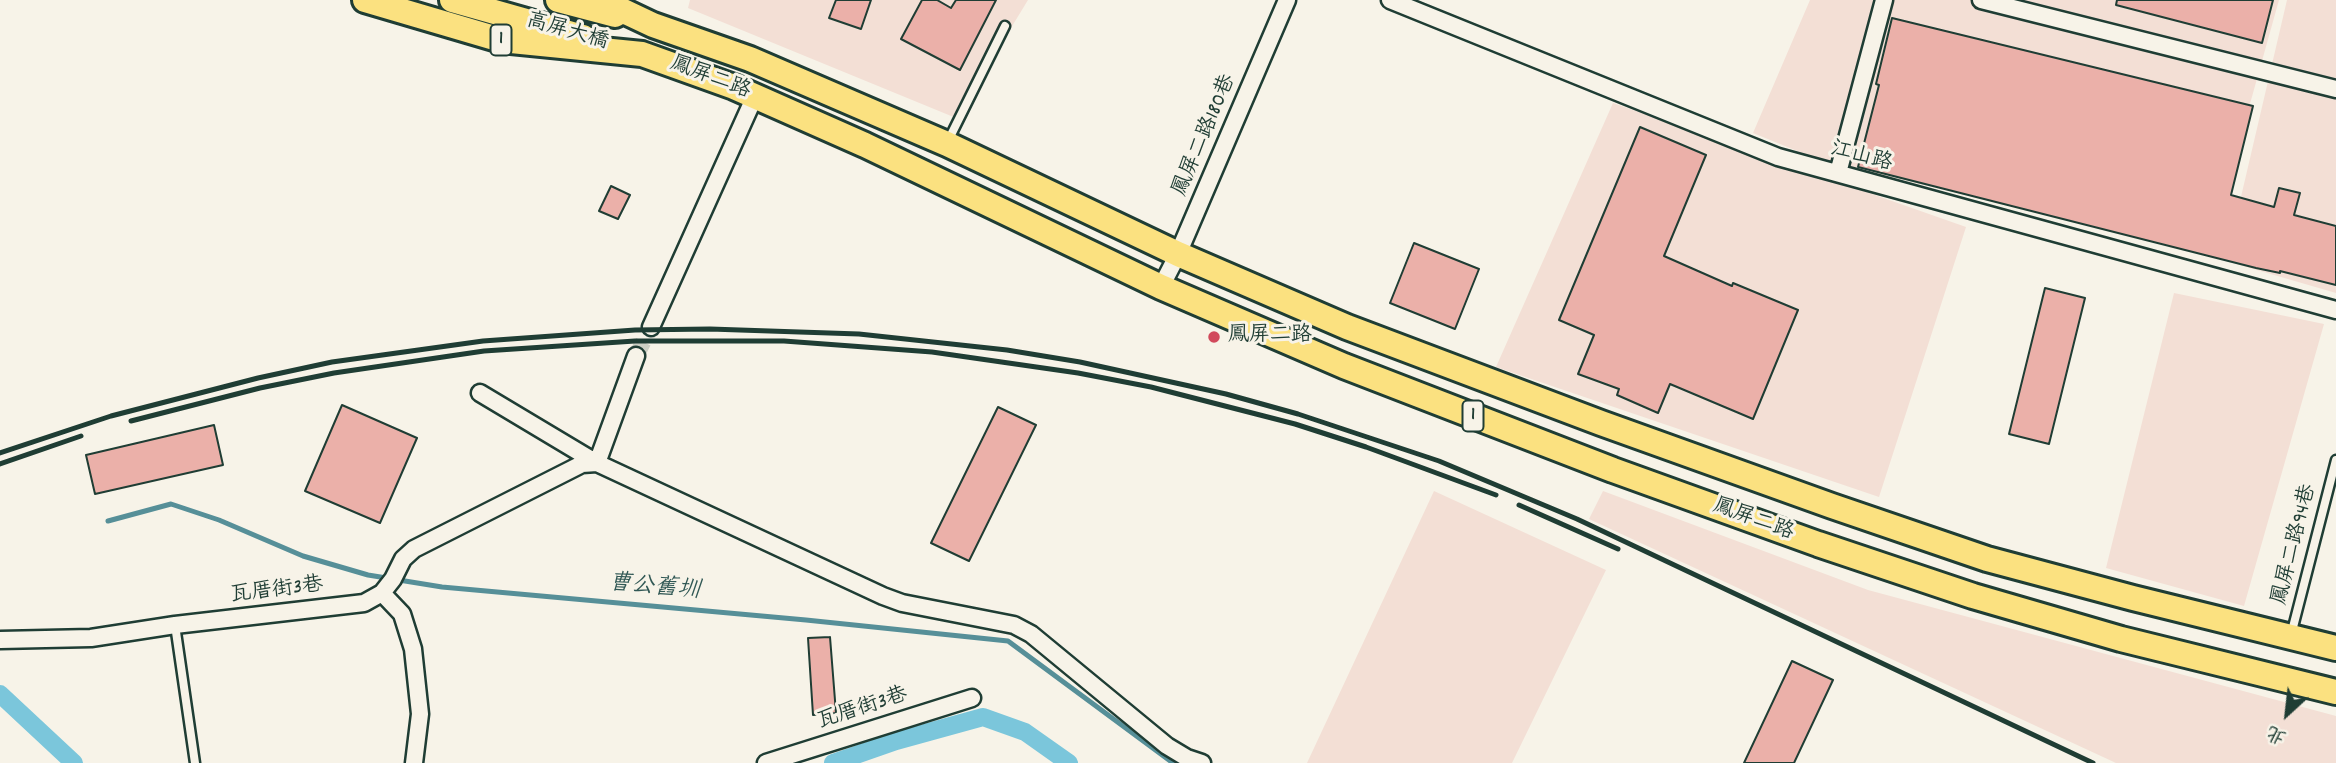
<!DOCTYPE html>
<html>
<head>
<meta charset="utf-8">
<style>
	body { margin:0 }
	#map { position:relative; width:2336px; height:763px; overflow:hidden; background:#f7f3e8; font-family:Dekko,"LXGW WenKai TC",sans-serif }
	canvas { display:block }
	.north { position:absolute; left:2252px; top:679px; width:70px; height:70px; -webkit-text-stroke:5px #f7f3e8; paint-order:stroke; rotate:207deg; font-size:19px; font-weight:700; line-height:28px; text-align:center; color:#1f3d34 }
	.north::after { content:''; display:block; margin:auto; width:24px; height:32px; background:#1f3d34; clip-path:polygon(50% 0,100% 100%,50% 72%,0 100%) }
</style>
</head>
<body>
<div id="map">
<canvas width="2336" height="763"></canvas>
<div class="north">北</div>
</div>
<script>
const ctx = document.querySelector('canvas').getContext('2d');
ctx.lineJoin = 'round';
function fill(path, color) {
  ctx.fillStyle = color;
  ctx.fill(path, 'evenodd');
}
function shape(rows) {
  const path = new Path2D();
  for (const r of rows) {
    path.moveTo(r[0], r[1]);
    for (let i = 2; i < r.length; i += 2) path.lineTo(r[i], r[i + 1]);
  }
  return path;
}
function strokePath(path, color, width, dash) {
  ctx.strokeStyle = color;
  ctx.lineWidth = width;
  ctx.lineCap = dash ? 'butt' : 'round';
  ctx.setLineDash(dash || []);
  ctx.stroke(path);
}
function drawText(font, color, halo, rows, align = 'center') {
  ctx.font = font + ' Dekko,"LXGW WenKai TC",sans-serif';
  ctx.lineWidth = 6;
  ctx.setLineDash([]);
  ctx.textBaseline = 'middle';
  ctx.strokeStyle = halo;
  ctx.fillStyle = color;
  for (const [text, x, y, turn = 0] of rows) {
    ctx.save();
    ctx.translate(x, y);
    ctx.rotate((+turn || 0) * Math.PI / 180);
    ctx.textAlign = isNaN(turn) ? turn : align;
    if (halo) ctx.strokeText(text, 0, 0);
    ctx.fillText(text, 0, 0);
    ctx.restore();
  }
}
fill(shape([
	[690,0,1028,0,956,118,688,8],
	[1810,0,2279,0,2208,254,1817,159,1753,133],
	[2287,0,2336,0,2336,293,2226,261],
	[1613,103,1966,227,1879,497,1496,367],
	[2174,293,2324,324,2244,606,2106,568],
	[1434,491,1606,570,1512,763,1307,763],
	[1603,491,1868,590,2336,716,2336,763,2116,763,1589,519]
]), '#f3dfd5');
strokePath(shape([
	[108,521,171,504,219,520,303,556,368,575,442,587,806,620,1008,641,1173,763]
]), '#568f98', 5);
strokePath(shape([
	[0,694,74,763],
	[833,763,896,741,983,717,1025,732,1069,763]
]), '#7bc6db', 18);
const building = shape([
	[836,0,871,0,861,29,829,18,836,0],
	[922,0,937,0,951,8,956,0,996,0,960,70,901,39,922,0],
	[2117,0,2273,0,2262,43,2116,5,2117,0],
	[1892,18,2253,106,2231,195,2274,207,2279,188,2300,193,2294,215,2336,226,2336,285,2280,271,2280,273,2256,268,1858,167,1879,85,1876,84,1892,18],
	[1640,127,1706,155,1664,256,1732,286,1733,283,1798,310,1753,419,1670,384,1658,413,1617,395,1619,389,1578,374,1594,335,1559,320,1640,127],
	[611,186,630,195,618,219,599,211,611,186],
	[1414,243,1479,269,1455,329,1390,303,1414,243],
	[2045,288,2085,298,2049,444,2009,434,2045,288],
	[342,405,417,438,380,523,305,491,342,405],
	[998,407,1036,425,969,561,931,543,998,407],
	[214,425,223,465,95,494,86,455,214,425],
	[830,637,836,713,813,715,808,638,830,637],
	[1792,661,1833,680,1794,763,1744,763,1792,661]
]);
fill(building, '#ebb0a9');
strokePath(building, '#1f3d34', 2);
strokePath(shape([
	[636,356,651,327]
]), '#cccfc4', 16, [16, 8]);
const service = shape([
	[948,141,1005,26],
	[175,625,195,763],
	[2291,635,2336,460]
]);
const minor = shape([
	[1390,0,1778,157,2336,310],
	[1981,0,2336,89],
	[1838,173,1884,0],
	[1161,287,1178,254,1287,0],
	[651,327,755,96],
	[480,393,597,463,636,356],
	[382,593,402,614,413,649,420,714,414,763],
	[0,640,91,638,175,625,364,603,382,593,393,579,403,559,414,549,582,464,597,463,883,596,902,603,1014,625,1031,634,1167,746,1187,758,1202,763],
	[766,763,972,698]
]);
const primary = shape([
	[365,0,501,40,642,54,734,87,865,145,1161,287,1344,366,1613,470,1818,544,1973,596,2121,639,2336,692],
	[452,0,583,37],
	[558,0,615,15],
	[600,0,653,25,750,59,947,144,1178,254,1347,327,1601,423,1832,506,1987,559,2133,598,2336,648]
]);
strokePath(service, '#1f3d34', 13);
strokePath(minor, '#1f3d34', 21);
strokePath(primary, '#1f3d34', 30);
strokePath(service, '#f7f3e8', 8);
strokePath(minor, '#f7f3e8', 16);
strokePath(primary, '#fbe180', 24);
strokePath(shape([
	[131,421,260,388,334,373,484,351,635,341,784,341,932,352,1078,373,1151,387,1295,424,1366,447,1496,495],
	[0,453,111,416,258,378,332,362,483,341,635,330,710,329,859,334,1007,350,1080,362,1226,394,1298,414,1439,461,1577,519,2093,763],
	[0,464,81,436],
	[1519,505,1618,549]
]), '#1f3d34', 5);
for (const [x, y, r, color] of [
	[1214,337,7,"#d1495b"]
]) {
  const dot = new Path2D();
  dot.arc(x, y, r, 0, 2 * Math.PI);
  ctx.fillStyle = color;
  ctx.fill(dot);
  strokePath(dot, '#f7f3e8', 2.5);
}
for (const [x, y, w] of [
	[501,40,21],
	[1473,416,21]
]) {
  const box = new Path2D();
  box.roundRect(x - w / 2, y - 15.5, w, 31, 5);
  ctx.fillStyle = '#f7f3e8';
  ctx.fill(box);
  strokePath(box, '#1f3d34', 2);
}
drawText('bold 19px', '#1f3d34', null, [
	["1",501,40],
	["1",1473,416]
]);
drawText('21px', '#1f3d34', '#f7f3e8', [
	["高屏大橋",567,33,16],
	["鳳屏二路",710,79,21],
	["鳳屏二路180巷",1206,136,-67],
	["江山路",1861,158,15],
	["鳳屏二路",1753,521,20],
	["鳳屏二路94巷",2296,545,-76],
	["瓦厝街3巷",277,592,-7],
	["瓦厝街3巷",863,710,-18]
]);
drawText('21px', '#1f3d34', '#f7f3e8', [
	["鳳屏二路",1228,337]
], 'left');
drawText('italic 23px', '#315855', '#f7f3e8', [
	["曹公舊圳",654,589,5]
]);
</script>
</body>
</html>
